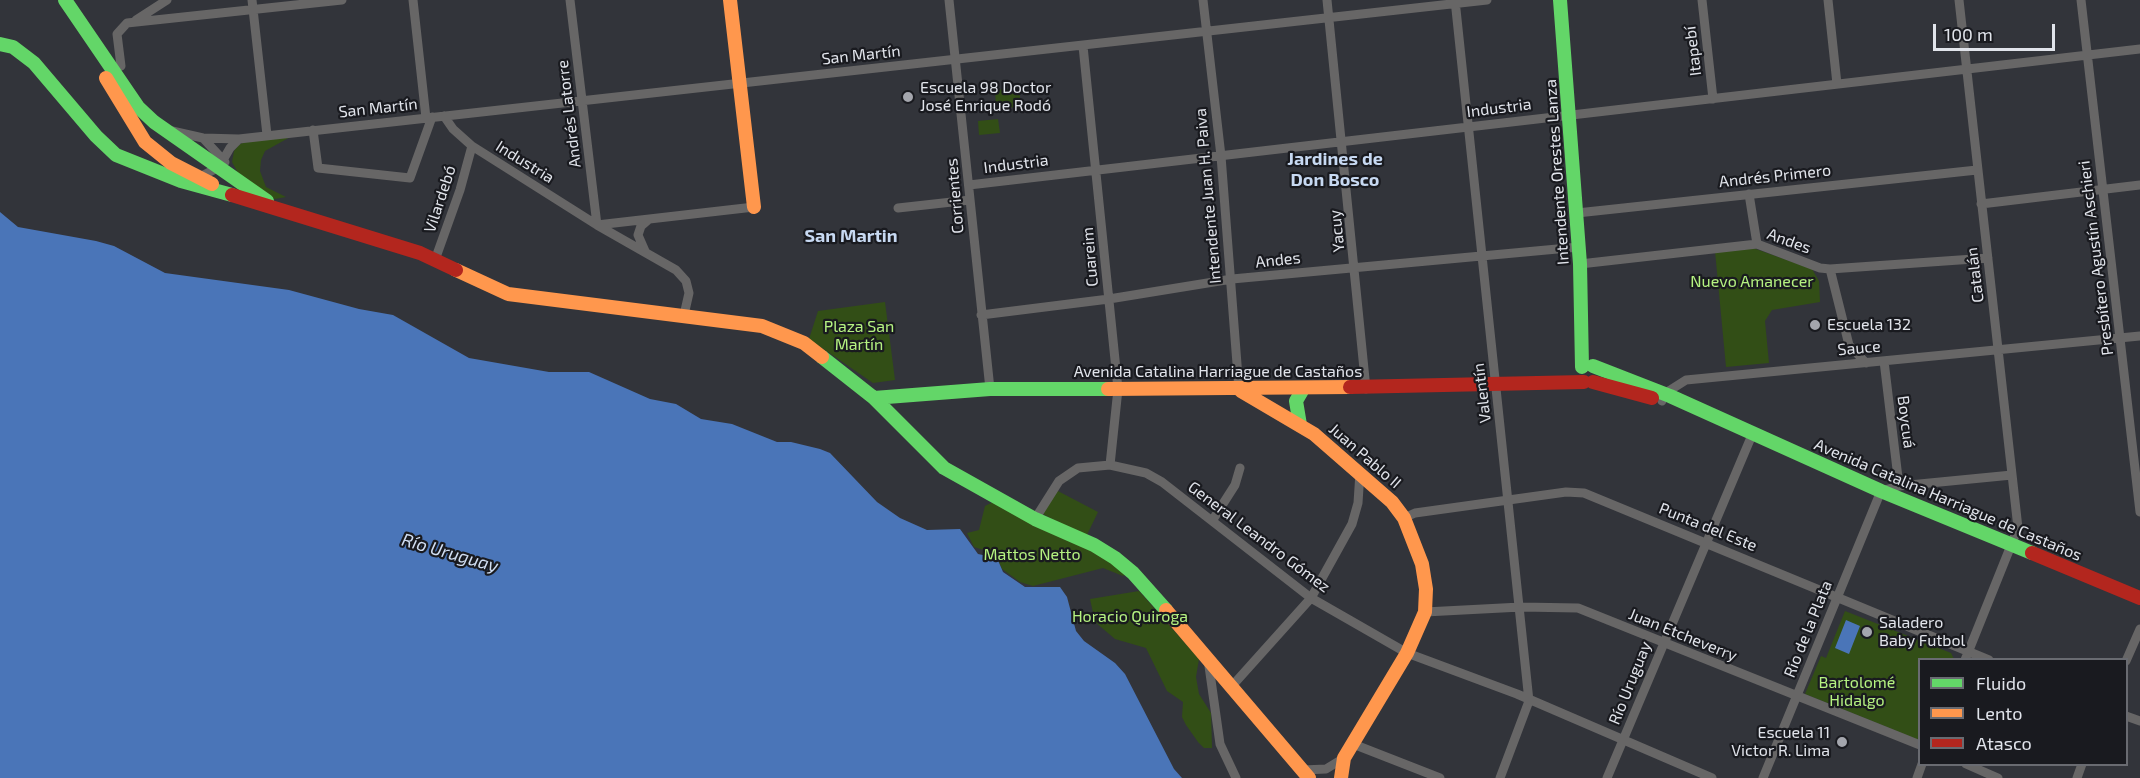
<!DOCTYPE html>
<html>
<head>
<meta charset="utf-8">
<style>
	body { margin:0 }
	#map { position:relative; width:2140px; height:778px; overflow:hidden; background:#32343a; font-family:"Exo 2",sans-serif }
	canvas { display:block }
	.legend { position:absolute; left:1918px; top:658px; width:210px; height:108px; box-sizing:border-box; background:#191a1f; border:2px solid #696b71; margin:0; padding:8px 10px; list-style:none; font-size:18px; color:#e1e4eb }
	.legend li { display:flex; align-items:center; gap:12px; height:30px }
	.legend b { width:30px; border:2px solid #696b71 }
	.scale { position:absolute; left:1933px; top:24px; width:122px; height:27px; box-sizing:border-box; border:3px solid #e1e4eb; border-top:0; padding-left:8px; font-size:18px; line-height:21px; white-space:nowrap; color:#e1e4eb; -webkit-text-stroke:4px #191a1f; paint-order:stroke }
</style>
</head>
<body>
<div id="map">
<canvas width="2140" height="778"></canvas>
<ul class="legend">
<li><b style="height:8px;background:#63d668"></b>Fluido</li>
<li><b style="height:8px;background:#ff974d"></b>Lento</li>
<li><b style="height:8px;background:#b3261e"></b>Atasco</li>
</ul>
<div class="scale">100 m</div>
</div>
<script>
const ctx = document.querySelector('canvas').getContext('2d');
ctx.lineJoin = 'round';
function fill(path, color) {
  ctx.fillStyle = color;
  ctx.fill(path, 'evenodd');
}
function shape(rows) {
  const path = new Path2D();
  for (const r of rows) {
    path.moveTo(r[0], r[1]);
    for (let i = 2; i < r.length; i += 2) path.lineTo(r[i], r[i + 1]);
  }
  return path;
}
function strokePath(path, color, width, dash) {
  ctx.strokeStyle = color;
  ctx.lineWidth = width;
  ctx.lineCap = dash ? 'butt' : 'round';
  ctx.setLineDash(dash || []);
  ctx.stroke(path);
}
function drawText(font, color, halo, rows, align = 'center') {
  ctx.font = font + ' "Exo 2",sans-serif';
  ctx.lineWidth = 4.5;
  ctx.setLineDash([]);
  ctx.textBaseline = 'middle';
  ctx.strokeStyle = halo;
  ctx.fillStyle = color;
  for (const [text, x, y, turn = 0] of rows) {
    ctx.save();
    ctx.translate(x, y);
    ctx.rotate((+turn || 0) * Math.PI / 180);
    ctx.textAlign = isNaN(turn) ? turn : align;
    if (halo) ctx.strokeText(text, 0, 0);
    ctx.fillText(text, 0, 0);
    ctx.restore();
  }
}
fill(shape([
	[1019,88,1021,107,996,108,995,90],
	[998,119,1000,133,979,135,978,121],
	[292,136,265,151,261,160,260,171,266,187,286,197,275,199,265,196,238,173,232,162,234,151,240,144,249,141],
	[1753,248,1812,269,1819,281,1820,302,1772,310,1765,321,1769,363,1726,367,1715,251],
	[885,302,895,380,873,383,809,339,818,311],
	[1056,490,1098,512,1086,537,1043,514],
	[993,502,1105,557,1127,573,1123,576,1103,568,1033,586,1020,582,1002,569,996,554,974,547,967,533,979,530,985,506],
	[1139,591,1199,659,1196,677,1199,694,1211,713,1212,748,1204,748,1198,742,1186,725,1182,717,1183,702,1167,691,1146,648,1115,639,1095,622,1090,599],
	[1845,611,1951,653,1954,659,1920,660,1919,740,1805,694,1821,656,1826,658]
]), '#324e16');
fill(shape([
	[0,212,18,227,96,241,114,246,165,273,289,290,359,309,393,315,469,358,549,372,589,372,650,399,676,404,701,419,732,424,777,442,791,442,820,449,830,453,877,502,900,518,927,530,960,529,978,554,997,558,1003,572,1025,587,1060,587,1067,597,1076,631,1084,641,1115,663,1125,674,1174,769,1182,778,0,778],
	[1846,620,1860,626,1849,654,1835,648]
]), '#4a75b8');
strokePath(shape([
	[252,0,267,135],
	[413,0,426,118],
	[570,0,597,225,754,207],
	[949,0,990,389],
	[1203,0,1221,156,1239,390],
	[1327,0,1366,389],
	[1455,0,1529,701,1500,778],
	[1702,0,1713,99],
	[1828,0,1837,84],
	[1959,0,2018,528,1965,660],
	[2081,0,2140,512],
	[136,20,167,0],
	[1083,46,1118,389,1110,465],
	[121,66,117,34,127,23,342,0],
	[444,116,453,129,472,146,597,225,676,270,686,281,689,293,684,315],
	[313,130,318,168,410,178,432,117],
	[172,131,203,138,239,139,1487,0],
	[203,138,225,162],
	[198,178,219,167,230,148,239,139],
	[969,185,2140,49],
	[1749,194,1757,244],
	[1981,204,2140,185],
	[898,208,970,200],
	[1577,213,1977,170],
	[645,251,638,235,641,226,648,220],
	[435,260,460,190,472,146],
	[1580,264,1757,244,1820,268,1830,269,1988,258],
	[1830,269,1849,345,1866,363],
	[981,315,1109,299,1232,279,1579,247],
	[1884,361,1899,486],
	[1662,401,1664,394,1686,380,2140,336],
	[1404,518,1415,513,1566,492,1584,493,1989,660],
	[1035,519,1059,481,1078,468,1110,465,1146,473,1162,482,1311,598,1407,653,1517,694,1712,778],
	[1212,521,1235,485,1240,468],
	[1425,612,1521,607,1578,608,1920,745],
	[1208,659,1220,744,1236,778],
	[2126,661,2140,629],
	[1232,686,1311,598,1352,524,1358,503,1360,472],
	[2126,716,2140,721],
	[1353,744,1440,778],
	[1966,764,1998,778],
	[1303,770,1326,769,1344,758],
	[1607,778,1752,435],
	[1763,778,1881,491,1899,486,2012,475],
	[1917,778,1922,764],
	[2077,778,2082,764]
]), '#676666', 9);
strokePath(shape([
	[65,0,138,107,154,122,267,201],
	[1560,0,1580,264,1582,367],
	[0,44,13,47,34,63,96,136,116,155,181,181,232,195],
	[822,357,874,398,944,468,1035,519,1094,545,1115,558,1133,573,1166,610],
	[1593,366,1670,396,1881,491,2032,553],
	[874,398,990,389,1108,389],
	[1300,425,1296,401,1303,389]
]), '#63d668', 14);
strokePath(shape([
	[730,0,754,207],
	[106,78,145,142,171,163,212,184],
	[456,270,508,294,762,326,804,343,822,357],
	[1108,389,1350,387],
	[1241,391,1314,434,1392,502,1404,518,1422,564,1426,589,1425,612,1407,653,1344,758,1341,778],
	[1166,610,1309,778]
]), '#ff974d', 14);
strokePath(shape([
	[232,195,420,253,456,270],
	[1593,382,1652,398],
	[1350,387,1584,382],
	[2032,553,2140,598]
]), '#b3261e', 14);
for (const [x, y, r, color] of [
	[908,97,6,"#a4a6ad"],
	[1815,325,6,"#a4a6ad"],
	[1867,632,6,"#a4a6ad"],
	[1842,742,6,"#a4a6ad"]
]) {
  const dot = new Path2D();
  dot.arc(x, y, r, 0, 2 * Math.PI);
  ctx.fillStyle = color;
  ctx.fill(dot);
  strokePath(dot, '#191a1f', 2);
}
drawText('16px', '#e1e4eb', '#191a1f', [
	["Itapebí",1693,51,-97],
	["San Martín",861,55,-6],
	["San Martín",378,108,-6],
	["Industria",1499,108,-7],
	["Andrés Latorre",569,114,-97],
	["Industria",525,162,32],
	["Industria",1016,164,-7],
	["Intendente Orestes Lanza",1557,172,-94],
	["Andrés Primero",1775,176,-6],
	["Corrientes",955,196,-95],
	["Intendente Juan H. Paiva",1208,196,-95],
	["Vilardebó",440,199,-72],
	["Yacuy",1337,231,-96],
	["Andes",1789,241,20],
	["Cuareim",1090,257,-95],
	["Presbítero Agustín Aschieri",2096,258,-97],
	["Andes",1278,260,-6],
	["Catalán",1975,275,-97],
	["Sauce",1859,348,-5],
	["Avenida Catalina Harriague de Castaños",1218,372],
	["Valentín",1482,393,-97],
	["Boycuá",1906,422,83],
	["Juan Pablo II",1365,456,41],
	["Avenida Catalina Harriague de Castaños",1948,500,23],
	["Punta del Este",1708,527,22],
	["General Leandro Gómez",1259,537,37],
	["Río de la Plata",1808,629,-68],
	["Juan Etcheverry",1683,635,22],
	["Río Uruguay",1630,683,-68]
]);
drawText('16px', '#e1e4eb', '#191a1f', [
	["Escuela 98 Doctor",920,88],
	["José Enrique Rodó",920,106],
	["Escuela 132",1827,325],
	["Saladero",1879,623],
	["Baby Futbol",1879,641],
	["Escuela 11",1830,733,"right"],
	["Victor R. Lima",1830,751,"right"]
], 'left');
drawText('16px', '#b5f281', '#191a1f', [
	["Nuevo Amanecer",1752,282],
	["Plaza San",859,327],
	["Martín",859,345],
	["Mattos Netto",1032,555],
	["Horacio Quiroga",1130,617],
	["Bartolomé",1857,683],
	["Hidalgo",1857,701]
]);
drawText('bold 18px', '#c7d9f2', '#191a1f', [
	["Jardines de",1335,159],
	["Don Bosco",1335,180],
	["San Martin",851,236]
]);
drawText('italic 18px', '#d1def2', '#191a1f', [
	["Río Uruguay",450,553,16]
]);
</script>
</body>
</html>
